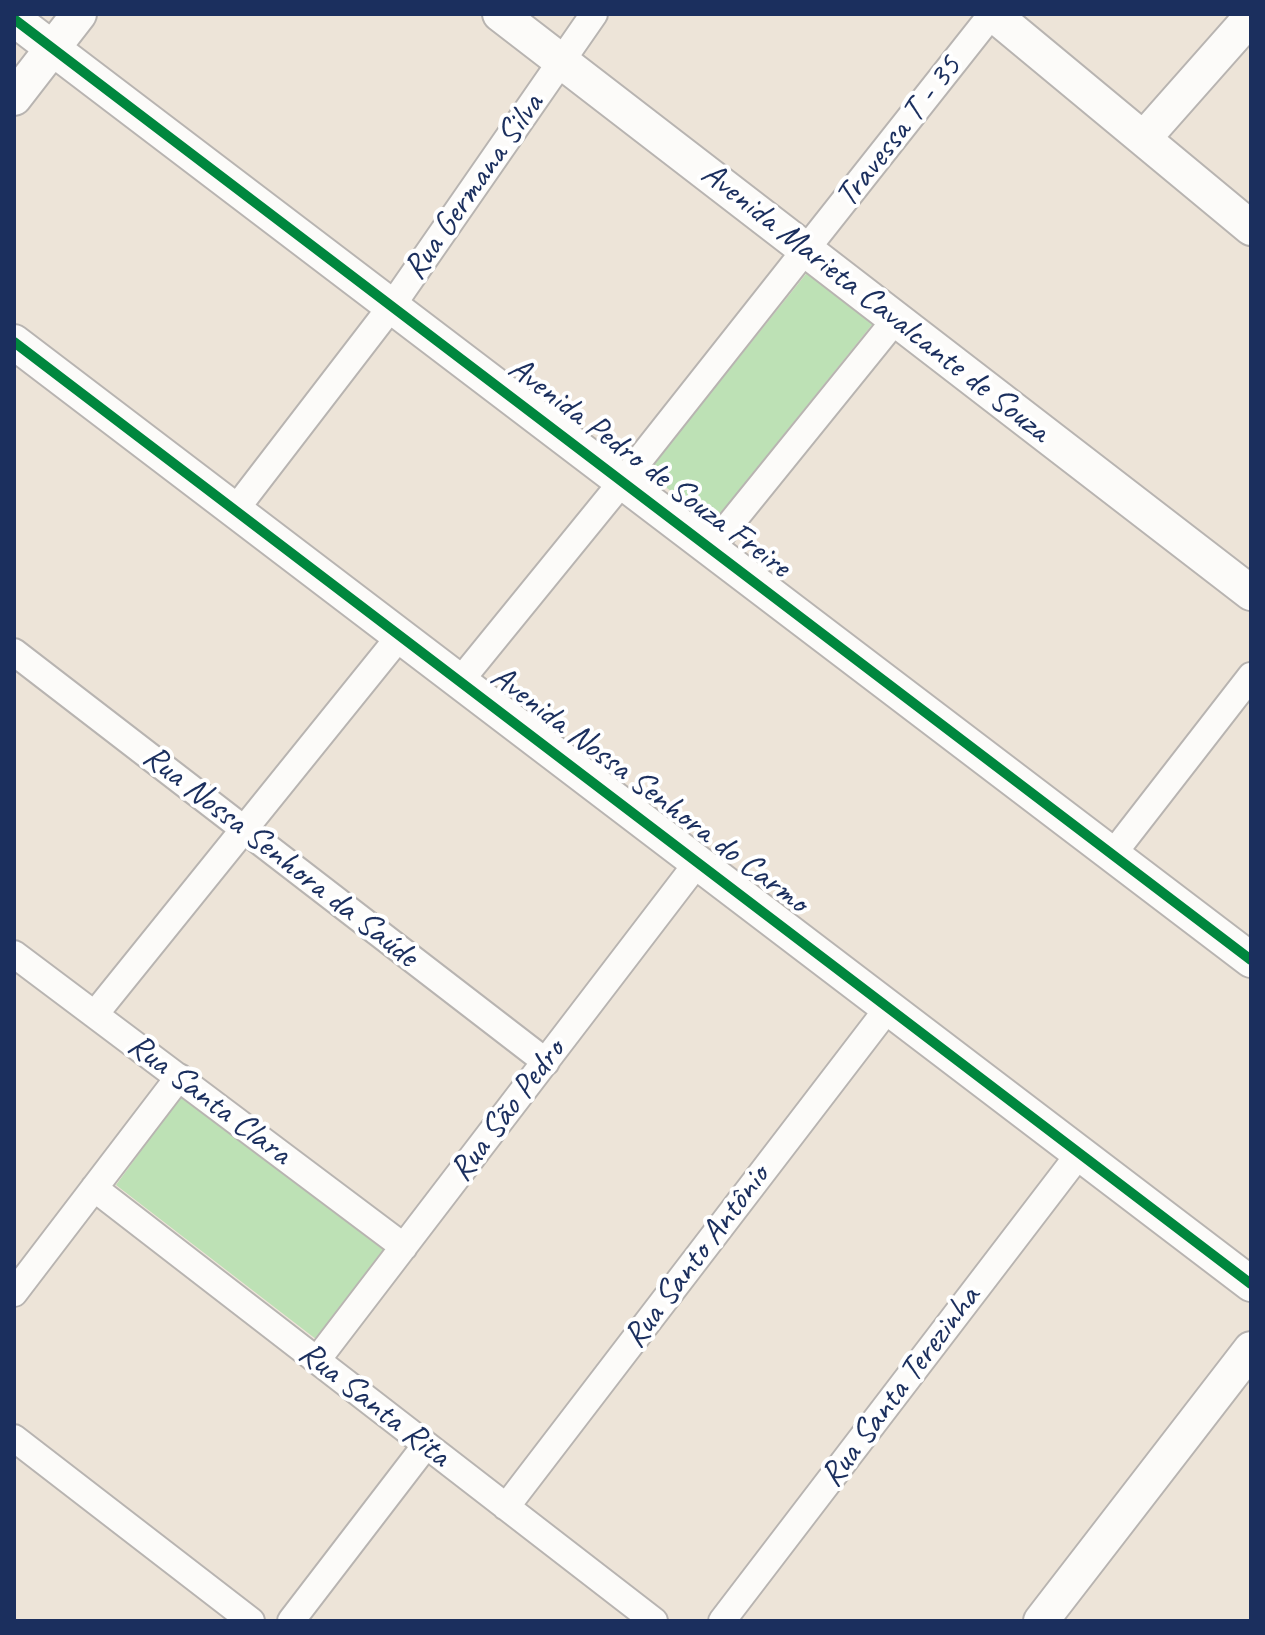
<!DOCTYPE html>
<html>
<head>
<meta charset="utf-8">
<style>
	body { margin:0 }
	#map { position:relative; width:1265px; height:1635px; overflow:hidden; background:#ede4d8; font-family:Caveat,sans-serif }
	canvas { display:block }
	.frame { position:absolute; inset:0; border:16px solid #1b2f5e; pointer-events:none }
</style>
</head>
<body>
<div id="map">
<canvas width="1265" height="1635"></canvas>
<div class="frame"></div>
</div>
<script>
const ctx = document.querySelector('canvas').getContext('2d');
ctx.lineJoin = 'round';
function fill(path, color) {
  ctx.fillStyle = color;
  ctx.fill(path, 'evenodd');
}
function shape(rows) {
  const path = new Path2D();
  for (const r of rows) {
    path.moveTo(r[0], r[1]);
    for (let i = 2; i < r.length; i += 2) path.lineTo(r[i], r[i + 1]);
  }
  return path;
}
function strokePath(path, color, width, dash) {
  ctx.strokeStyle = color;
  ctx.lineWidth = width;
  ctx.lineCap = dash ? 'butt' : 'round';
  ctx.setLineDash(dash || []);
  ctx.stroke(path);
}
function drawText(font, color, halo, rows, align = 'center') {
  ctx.font = font + ' Caveat,sans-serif';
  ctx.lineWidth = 8;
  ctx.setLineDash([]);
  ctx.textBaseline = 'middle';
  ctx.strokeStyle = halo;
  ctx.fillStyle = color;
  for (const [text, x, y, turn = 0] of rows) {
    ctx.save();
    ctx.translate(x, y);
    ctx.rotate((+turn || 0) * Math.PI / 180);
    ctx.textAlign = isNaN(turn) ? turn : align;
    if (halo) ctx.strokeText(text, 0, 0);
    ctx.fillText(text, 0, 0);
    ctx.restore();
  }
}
fill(shape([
	[810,269,875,321,712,524,647,472],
	[183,1093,391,1242,321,1343,116,1185]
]), '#bde1b5');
const minor = shape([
	[235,510,391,307,594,14],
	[710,549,896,319],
	[14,652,546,1062],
	[460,681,622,482,992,14],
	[1112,855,1251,676],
	[14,954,404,1247],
	[95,1014,400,636],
	[94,1188,654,1621],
	[14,1293,179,1077],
	[317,1360,698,862],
	[14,1438,251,1621],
	[506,1507,889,1007],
	[291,1621,426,1445],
	[722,1621,1080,1153]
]);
const tertiary = shape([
	[500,14,1251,593],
	[993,14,1251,228],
	[14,19,1251,960],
	[14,98,79,14],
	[1144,138,1251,17],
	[14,342,1251,1284],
	[1041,1621,1251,1349]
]);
strokePath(minor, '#b8b4b1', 30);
strokePath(tertiary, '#b8b4b1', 38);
strokePath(minor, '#fcfbf9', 26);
strokePath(tertiary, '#fcfbf9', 34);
strokePath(shape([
	[14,19,1251,960],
	[14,342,1251,1284]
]), '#00873e', 10);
drawText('34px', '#1b2f5e', '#fff', [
	["Travessa T - 35",899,132,-52],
	["Rua Germana Silva",474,187,-55],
	["Avenida Marieta Cavalcante de Souza",875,303,38],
	["Avenida Pedro de Souza Freire",649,468,37],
	["Avenida Nossa Senhora do Carmo",649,790,37],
	["Rua Nossa Senhora da Saúde",280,857,38],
	["Rua Santa Clara",209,1100,37],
	["Rua São Pedro",508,1111,-53],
	["Rua Santo Antônio",697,1257,-53],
	["Rua Santa Terezinha",901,1387,-53],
	["Rua Santa Rita",374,1405,38]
]);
</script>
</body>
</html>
